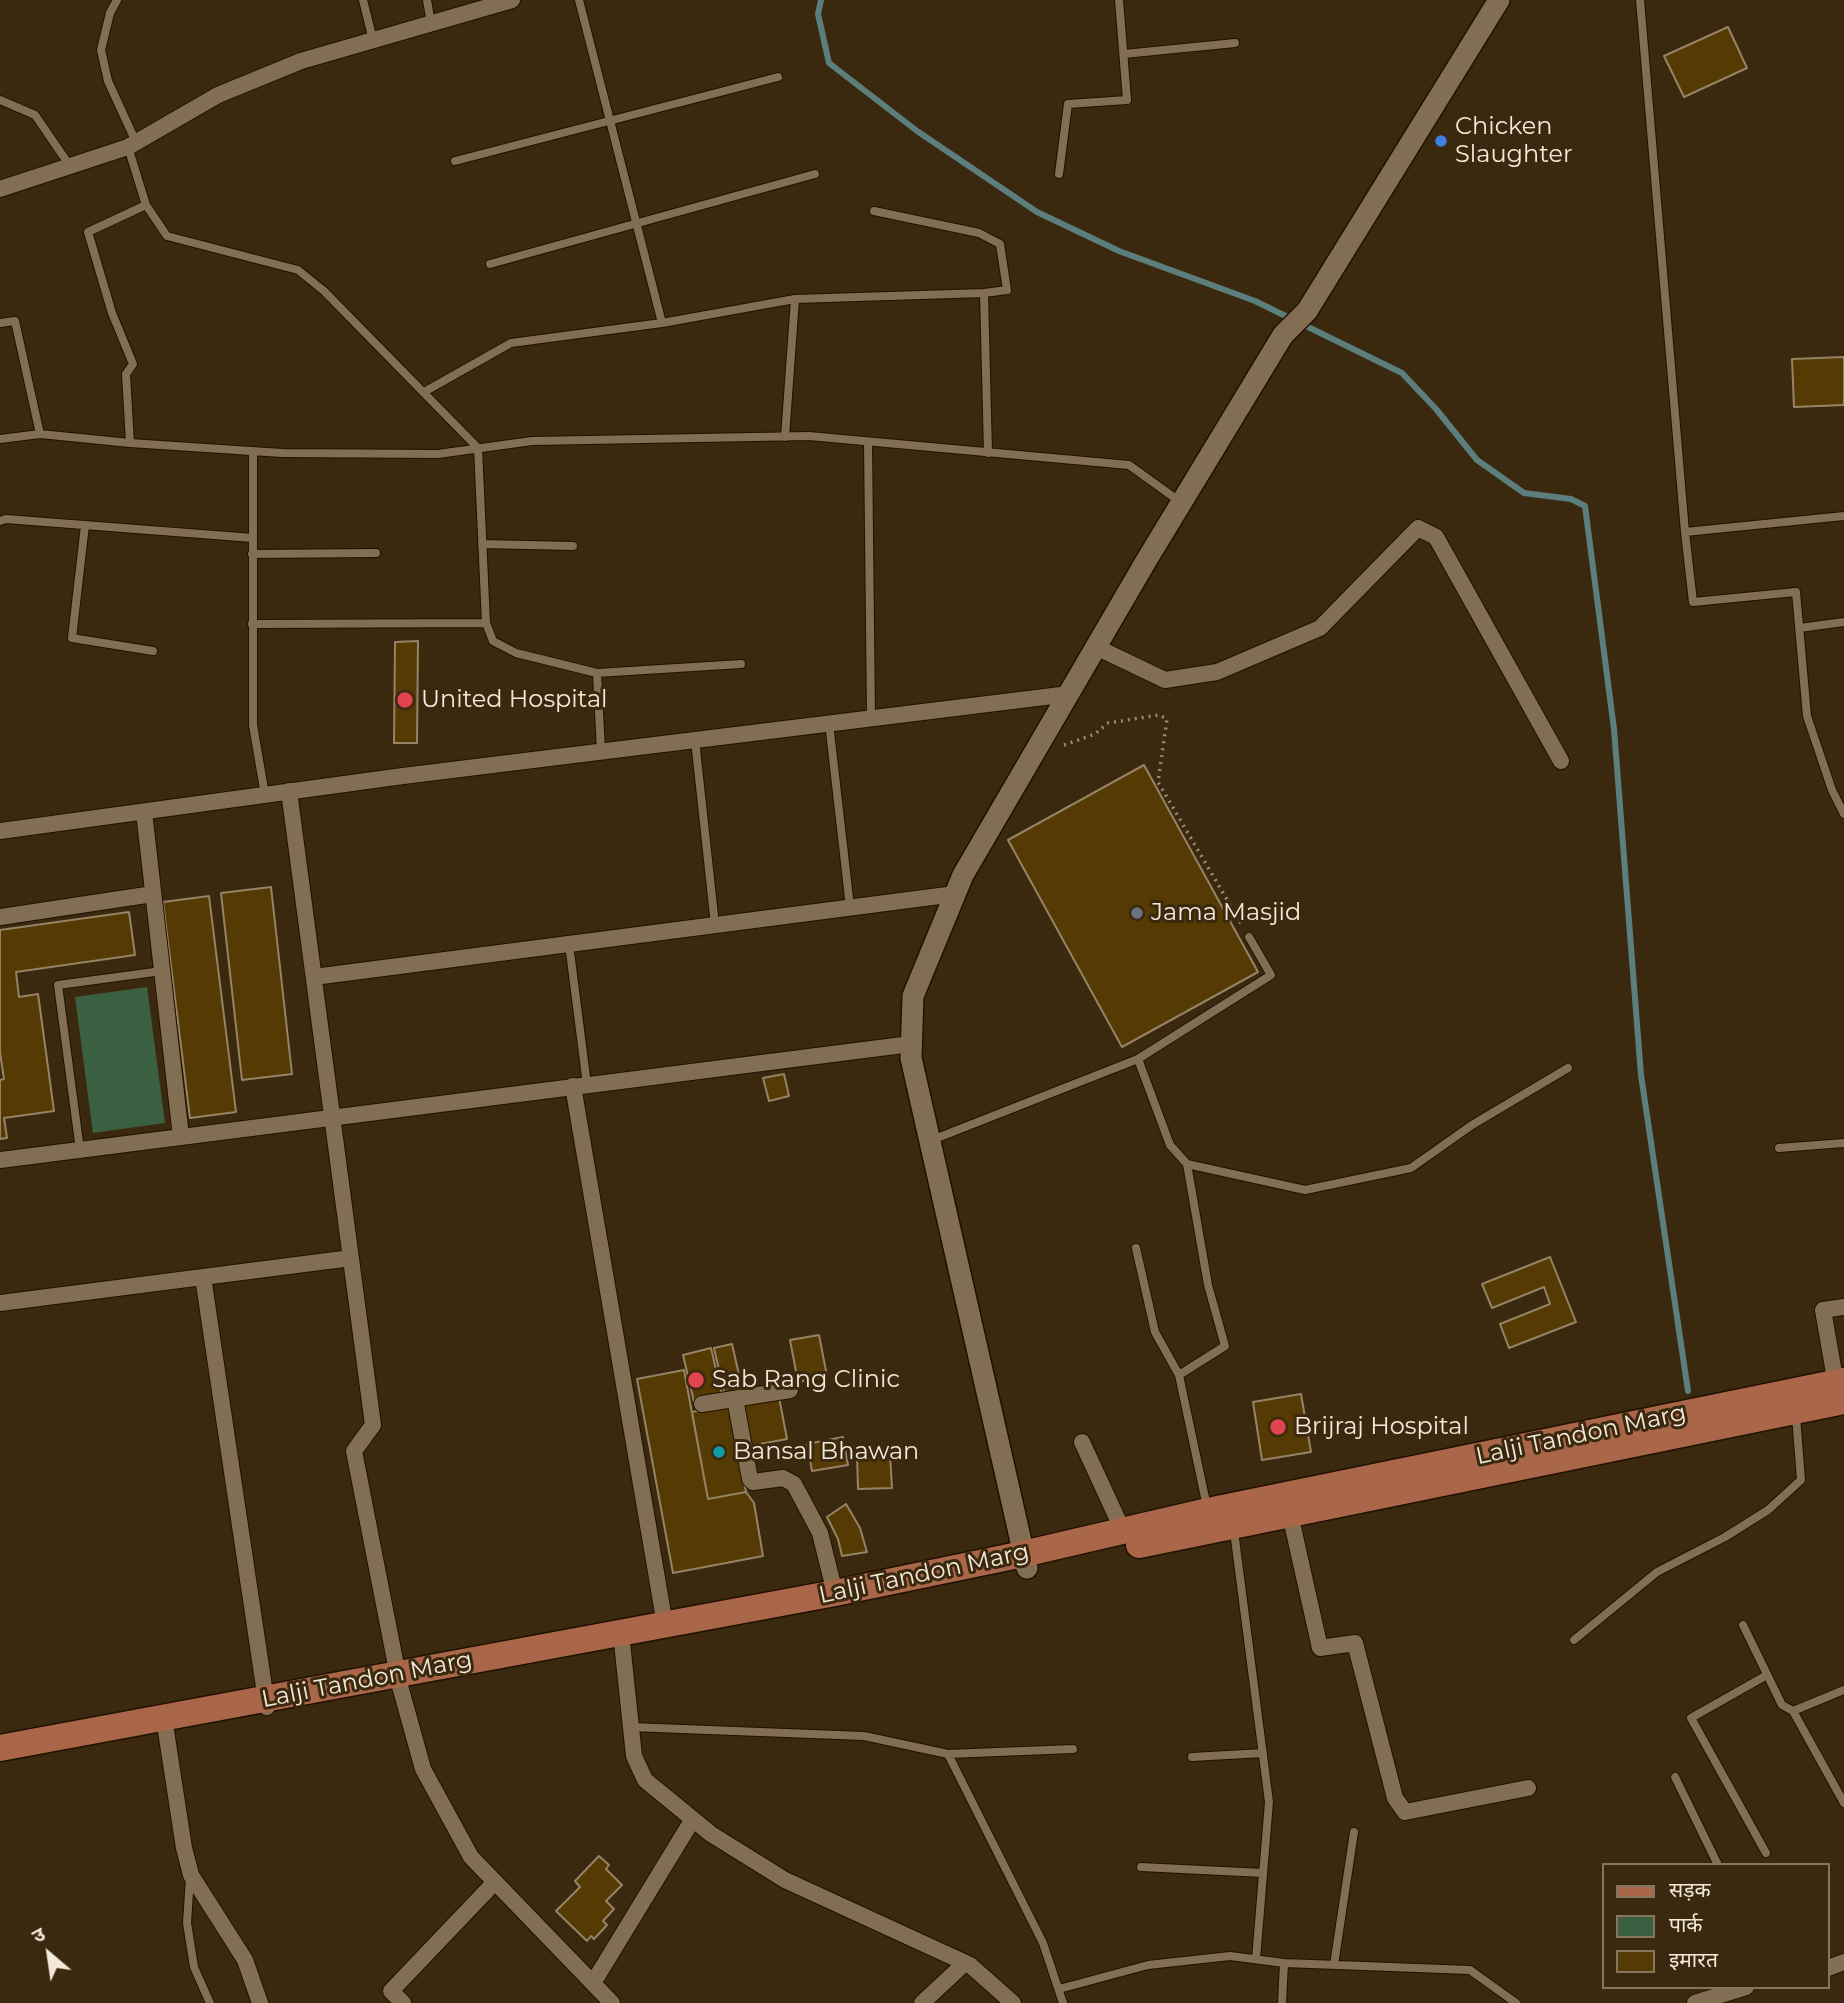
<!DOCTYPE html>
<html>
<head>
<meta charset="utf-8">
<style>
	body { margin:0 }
	#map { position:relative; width:1844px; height:2003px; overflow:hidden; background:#3a290f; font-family:Montserrat,"Noto Sans Devanagari",sans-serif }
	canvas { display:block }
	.legend { position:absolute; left:1602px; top:1863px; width:228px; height:126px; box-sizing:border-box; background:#3a290f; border:2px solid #847560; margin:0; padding:9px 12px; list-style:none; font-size:21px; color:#f3e8d9 }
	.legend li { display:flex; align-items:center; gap:14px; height:35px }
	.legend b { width:35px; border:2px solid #847560 }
	.north { position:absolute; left:14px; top:1919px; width:70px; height:70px; -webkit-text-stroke:5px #3a290f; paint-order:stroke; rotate:331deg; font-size:19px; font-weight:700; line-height:28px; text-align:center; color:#f3e8d9 }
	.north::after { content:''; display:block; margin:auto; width:24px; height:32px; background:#f3e8d9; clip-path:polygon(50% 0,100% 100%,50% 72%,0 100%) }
</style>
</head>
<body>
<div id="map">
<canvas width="1844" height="2003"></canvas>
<ul class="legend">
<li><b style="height:9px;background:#a96649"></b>सड़क</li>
<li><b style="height:19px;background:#3a5f41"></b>पार्क</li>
<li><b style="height:19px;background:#553b03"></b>इमारत</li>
</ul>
<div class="north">उ</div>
</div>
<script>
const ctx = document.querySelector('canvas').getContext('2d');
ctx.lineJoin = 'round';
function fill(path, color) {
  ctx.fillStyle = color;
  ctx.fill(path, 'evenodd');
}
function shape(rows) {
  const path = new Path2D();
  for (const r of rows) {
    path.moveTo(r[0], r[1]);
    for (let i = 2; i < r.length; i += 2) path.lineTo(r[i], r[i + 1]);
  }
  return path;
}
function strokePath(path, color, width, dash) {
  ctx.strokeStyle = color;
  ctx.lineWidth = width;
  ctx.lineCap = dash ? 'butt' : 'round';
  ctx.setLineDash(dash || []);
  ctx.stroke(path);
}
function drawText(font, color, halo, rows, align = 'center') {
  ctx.font = font + ' Montserrat,sans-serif';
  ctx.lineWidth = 6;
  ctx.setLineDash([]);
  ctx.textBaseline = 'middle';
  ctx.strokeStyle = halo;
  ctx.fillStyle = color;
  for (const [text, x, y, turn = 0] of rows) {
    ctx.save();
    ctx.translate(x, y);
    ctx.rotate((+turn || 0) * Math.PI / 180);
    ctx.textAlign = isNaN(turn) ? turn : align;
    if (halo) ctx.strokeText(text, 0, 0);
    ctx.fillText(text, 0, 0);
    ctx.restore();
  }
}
fill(shape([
	[147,987,165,1123,93,1133,75,997]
]), '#3a5f41');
strokePath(shape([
	[821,0,818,14,829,63,917,131,1037,212,1119,251,1255,301,1402,373,1436,409,1477,460,1524,493,1571,499,1585,506,1614,729,1641,1075,1688,1391]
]), '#5c7f7d', 6);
const building = shape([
	[1728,27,1747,68,1684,97,1664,56,1728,27],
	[1844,357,1844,405,1794,407,1792,359,1844,357],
	[418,641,417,743,394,743,395,642,418,641],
	[1144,765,1258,972,1122,1047,1008,840,1144,765],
	[271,887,292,1074,242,1080,221,893,271,887],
	[209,896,236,1112,190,1118,163,902,209,896],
	[129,912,135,955,16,972,19,997,38,994,54,1111,4,1118,7,1138,0,1139,0,1080,4,1079,0,1053,0,930,129,912],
	[784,1074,789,1096,769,1101,763,1078,784,1074],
	[1550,1257,1576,1322,1509,1348,1500,1324,1550,1304,1544,1287,1492,1308,1482,1284,1550,1257],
	[819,1335,827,1376,798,1382,790,1340,819,1335],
	[732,1344,743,1392,725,1396,714,1348,732,1344],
	[711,1348,722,1395,694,1402,683,1355,711,1348],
	[684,1370,708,1499,746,1492,754,1503,763,1556,673,1573,637,1379,684,1370],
	[1301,1394,1311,1452,1262,1460,1253,1402,1301,1394],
	[779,1397,787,1439,749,1446,742,1404,779,1397],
	[731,1405,746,1492,708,1499,692,1412,731,1405],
	[843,1437,848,1465,812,1471,807,1444,843,1437],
	[890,1454,892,1488,858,1489,857,1455,890,1454],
	[846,1504,860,1528,867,1552,842,1556,838,1539,827,1517,846,1504],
	[599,1856,609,1865,606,1869,622,1885,606,1901,614,1909,603,1921,607,1925,594,1939,591,1936,587,1941,556,1911,580,1887,575,1881,599,1856]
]);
fill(building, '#553b03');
strokePath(building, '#958365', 2);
const service = shape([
	[117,0,110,13,101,50,108,81,136,142],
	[363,0,373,40],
	[427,0,431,23],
	[579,0,662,323],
	[1640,0,1685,532,1693,602,1796,592,1807,716,1832,790,1844,814],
	[1124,54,1235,43],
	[0,100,35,115,70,166],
	[128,147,146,205,167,236,298,270,324,291,478,448,486,623,493,641,516,653,597,673,601,751],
	[455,161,778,77],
	[1059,174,1068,104,1127,100,1119,0],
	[874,211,979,233,1000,244,1007,290,984,293],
	[490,264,815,174],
	[0,323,15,321,40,434],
	[424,392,511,343,662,323,795,299,984,293,988,453],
	[785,437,795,299],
	[0,439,40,434,130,443,282,453,438,454,532,441,809,436,1129,465,1179,501],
	[868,442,871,718],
	[130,443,126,374,133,364,112,313,88,232,146,205],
	[253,451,253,725,265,795],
	[0,521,6,519,253,538],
	[85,525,72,638,153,651],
	[1685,532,1844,516],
	[482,544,573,546],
	[252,554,376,553],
	[252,624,486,623],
	[1800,628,1844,622],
	[597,673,741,664],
	[829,723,850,907],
	[695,740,715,925],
	[569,944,587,1085],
	[1138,1059,1271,975,1249,937],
	[932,1140,1138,1059,1170,1145,1187,1164,1305,1190,1411,1168,1472,1125,1568,1068],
	[1779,1148,1844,1143],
	[80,1150,58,985,162,971],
	[1136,1248,1155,1332,1179,1375,1207,1507],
	[1179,1375,1225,1346,1208,1285,1187,1164],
	[1234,1531,1269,1802,1256,1959],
	[1743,1625,1782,1705,1793,1711],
	[1574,1640,1657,1572,1725,1537,1768,1510,1801,1480,1796,1416],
	[1844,1690,1793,1711,1844,1803],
	[631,1727,864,1736,948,1754,1043,1943,1063,2003],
	[948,1754,1073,1749],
	[1192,1757,1263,1753],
	[1675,1777,1718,1865],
	[1766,1853,1691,1718,1767,1675],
	[1141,1867,1263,1873],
	[190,1877,187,1923,194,1967,210,2003],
	[1334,1965,1354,1832],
	[1059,1989,1148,1965,1230,1956,1284,1963,1470,1970,1516,2003],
	[1282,2003,1284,1963]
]);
const minor = shape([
	[0,189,128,147,218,95,301,61,512,0],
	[1096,647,1165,680,1217,672,1320,628,1418,528,1436,537,1561,761],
	[289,791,373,1425,354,1451,400,1686,423,1769,471,1857,612,2003],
	[144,812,181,1137],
	[0,831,403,776,1069,694],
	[0,917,153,894],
	[314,977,955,894],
	[573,1086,665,1625],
	[0,1160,911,1044],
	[203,1277,267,1707],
	[0,1303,351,1258],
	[1837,1390,1823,1310,1844,1307],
	[735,1399,750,1479,753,1482,783,1478,794,1484,820,1533,835,1593],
	[702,1404,790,1390],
	[1082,1442,1123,1531],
	[1290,1514,1320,1648,1355,1643,1395,1798,1405,1812,1528,1788],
	[621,1633,634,1756,645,1780,711,1834,785,1880,970,1965,1013,2003],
	[164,1718,184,1848,191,1875,245,1960,260,2003],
	[1828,1968,1844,1962],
	[593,1983,693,1819],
	[403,2003,391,1991,495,1882],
	[922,2003,965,1963],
	[1695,2003,1746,1987]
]);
const tertiary = shape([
	[1027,1568,911,1058,913,996,963,875,1146,561,1283,335,1307,311,1499,0]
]);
const primary = shape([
	[1139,1545,1844,1401],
	[0,1748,835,1593,1023,1554,1208,1511,1844,1381]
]);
strokePath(service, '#211100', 10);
strokePath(minor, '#211100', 18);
strokePath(tertiary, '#211100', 24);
strokePath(primary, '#211100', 29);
strokePath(shape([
	[1064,745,1095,734,1108,723,1159,715,1167,719,1158,782,1243,927]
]), '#988a76', 3.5, [2, 5]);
strokePath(service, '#826e53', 8);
strokePath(minor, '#826e53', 16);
strokePath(tertiary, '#826e53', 21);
strokePath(primary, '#a96649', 26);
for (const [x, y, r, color] of [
	[1441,141,7,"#3f7fe0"],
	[405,700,9,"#e0444e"],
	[1137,913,7,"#6b7280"],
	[696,1380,9,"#e0444e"],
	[1278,1427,9,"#e0444e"],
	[719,1452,7,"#0f9aa8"]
]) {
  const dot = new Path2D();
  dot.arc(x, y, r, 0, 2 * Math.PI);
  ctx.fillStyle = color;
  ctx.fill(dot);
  strokePath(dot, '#3a290f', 2.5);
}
drawText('24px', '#f3e8d9', '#3a290f', [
	["Chicken",1455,127],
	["Slaughter",1455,155],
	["United Hospital",421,700],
	["Jama Masjid",1151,913],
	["Sab Rang Clinic",712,1380],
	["Brijraj Hospital",1294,1427],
	["Bansal Bhawan",733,1452]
], 'left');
drawText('24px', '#f3e8d9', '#3a290f', [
	["Lalji Tandon Marg",1581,1435,-12],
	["Lalji Tandon Marg",924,1574,-12],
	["Lalji Tandon Marg",367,1680,-11]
]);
</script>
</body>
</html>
